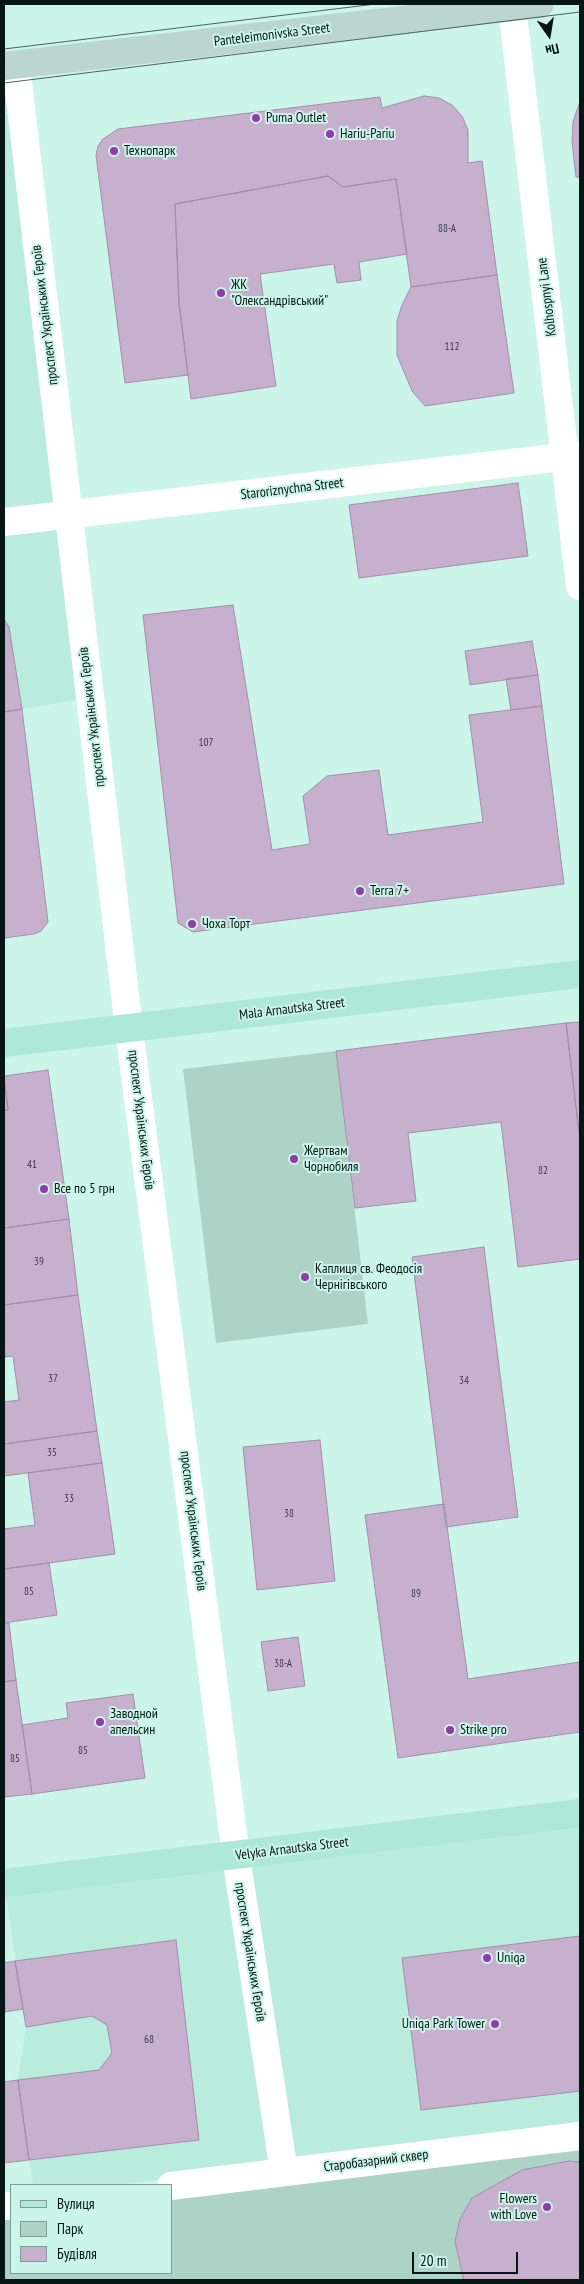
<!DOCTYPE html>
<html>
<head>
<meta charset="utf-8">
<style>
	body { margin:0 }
	#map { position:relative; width:584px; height:2284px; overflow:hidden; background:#cbf5e8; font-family:"PT Sans Narrow",sans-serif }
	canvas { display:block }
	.frame { position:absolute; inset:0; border:5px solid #071612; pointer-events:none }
	.legend { position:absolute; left:10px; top:2184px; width:162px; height:90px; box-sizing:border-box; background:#cbf5e8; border:1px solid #7d9c92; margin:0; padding:6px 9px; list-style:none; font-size:15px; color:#071612 }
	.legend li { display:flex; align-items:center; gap:10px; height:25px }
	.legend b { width:25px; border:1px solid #7d9c92 }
	.north { position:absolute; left:524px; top:10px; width:50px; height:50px; -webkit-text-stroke:4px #cbf5e8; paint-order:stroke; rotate:167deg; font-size:14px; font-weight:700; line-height:20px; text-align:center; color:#071612 }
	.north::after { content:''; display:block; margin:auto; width:18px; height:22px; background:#071612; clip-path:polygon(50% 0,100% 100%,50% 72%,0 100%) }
	.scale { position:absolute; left:412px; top:2252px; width:106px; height:22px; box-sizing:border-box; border:2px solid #071612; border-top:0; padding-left:6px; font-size:15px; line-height:18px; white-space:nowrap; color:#071612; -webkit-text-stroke:4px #cbf5e8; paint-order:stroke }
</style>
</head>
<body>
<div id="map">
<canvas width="584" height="2284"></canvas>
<div class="frame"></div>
<ul class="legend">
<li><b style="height:6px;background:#ade8d8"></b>Вулиця</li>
<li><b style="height:14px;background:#add2c6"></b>Парк</li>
<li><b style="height:14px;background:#c6b0cd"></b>Будівля</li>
</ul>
<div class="north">Пн</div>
<div class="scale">20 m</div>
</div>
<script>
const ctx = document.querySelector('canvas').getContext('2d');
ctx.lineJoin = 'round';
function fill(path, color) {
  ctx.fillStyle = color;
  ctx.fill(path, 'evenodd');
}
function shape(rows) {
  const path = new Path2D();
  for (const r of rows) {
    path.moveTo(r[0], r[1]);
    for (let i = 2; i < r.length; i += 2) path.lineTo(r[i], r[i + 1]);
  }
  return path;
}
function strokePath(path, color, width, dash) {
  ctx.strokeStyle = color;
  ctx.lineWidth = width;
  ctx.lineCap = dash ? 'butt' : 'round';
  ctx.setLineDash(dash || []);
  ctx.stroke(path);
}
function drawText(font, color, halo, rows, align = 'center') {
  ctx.font = font + ' "PT Sans Narrow",sans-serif';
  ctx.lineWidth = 4;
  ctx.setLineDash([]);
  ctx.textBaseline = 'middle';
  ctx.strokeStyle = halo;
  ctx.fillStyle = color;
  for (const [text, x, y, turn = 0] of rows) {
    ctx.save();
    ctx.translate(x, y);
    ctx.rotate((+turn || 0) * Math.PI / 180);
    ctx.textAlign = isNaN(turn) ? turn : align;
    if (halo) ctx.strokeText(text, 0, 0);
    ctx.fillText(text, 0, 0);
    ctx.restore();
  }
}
fill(shape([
	[4,72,64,510,4,517],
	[65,520,83,699,4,712,4,527],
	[580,1816,580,2128,279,2166,239,1858],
	[232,1860,277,2166,117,2185,33,2185,18,2080,26,2027,5,1890]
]), '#b9ecdc');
fill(shape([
	[336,1051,368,1324,216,1343,183,1069],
	[580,2136,580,2280,4,2280,4,2207,11,2206,11,2273,171,2273,171,2186]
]), '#add2c6');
const building = shape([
	[424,96,439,98,452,105,462,116,468,130,468,163,482,161,497,275,411,287,396,179,343,187,328,176,175,204,179,303,188,375,125,383,96,155,98,146,103,139,118,129,380,97,382,108,424,96],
	[580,101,580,177,576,177,572,141,573,122,580,101],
	[328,176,343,187,396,179,407,254,359,262,361,280,337,283,334,264,260,274,276,386,191,399,179,303,175,204,328,176],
	[497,275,514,393,425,406,412,391,397,355,397,321,402,305,411,287,497,275],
	[518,483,528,556,359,578,349,505,518,483],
	[233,605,272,850,310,844,303,796,327,776,379,770,388,835,483,822,469,715,542,706,564,884,193,932,178,923,143,615,233,605],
	[4,619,9,627,22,709,4,712,4,619],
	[532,641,538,675,470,685,465,651,532,641],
	[538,675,542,706,511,710,506,679,538,675],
	[22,709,48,922,41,931,34,934,4,938,4,712,22,709],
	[580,1022,580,1141,566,1023,580,1022],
	[566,1023,580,1141,580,1259,518,1267,501,1122,408,1133,416,1201,355,1208,336,1051,566,1023],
	[48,1070,69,1219,4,1228,4,1111,8,1110,4,1076,48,1070],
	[4,1077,8,1110,4,1111,4,1077],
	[69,1219,78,1295,4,1305,4,1228,69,1219],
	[484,1247,518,1517,446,1527,412,1257,484,1247],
	[78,1295,97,1431,4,1444,4,1402,19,1400,13,1356,4,1357,4,1305,78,1295],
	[97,1431,102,1463,4,1476,4,1444,97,1431],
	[320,1440,335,1581,257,1590,243,1447,320,1440],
	[102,1463,115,1554,4,1569,4,1529,35,1525,28,1473,102,1463],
	[444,1504,468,1679,580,1662,580,1732,398,1758,365,1515,444,1504],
	[49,1563,57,1615,4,1623,4,1569,49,1563],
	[4,1623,9,1623,16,1680,4,1682,4,1623],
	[298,1637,305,1686,268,1691,261,1642,298,1637],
	[16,1680,32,1794,4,1797,4,1682,16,1680],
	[133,1694,145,1778,32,1794,22,1725,68,1718,66,1703,133,1694],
	[580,1936,580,2091,421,2110,402,1958,580,1936],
	[176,1940,199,2140,29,2160,18,2080,99,2070,112,2053,107,2025,92,2016,26,2027,15,1961,176,1940],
	[15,1961,23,2009,5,2012,4,1963,15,1961],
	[18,2080,29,2160,4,2163,4,2082,18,2080],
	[569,2161,580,2162,580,2280,464,2280,455,2242,460,2219,472,2198,522,2170,569,2161]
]);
fill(building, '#c6b0cd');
strokePath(building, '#a38eaa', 1);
strokePath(shape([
	[512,7,580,586],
	[16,65,129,1029,236,1856,284,2172],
	[4,522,580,455],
	[171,2186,580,2136],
	[4,2206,11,2206]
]), '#fff', 28);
strokePath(shape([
	[4,66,540,4]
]), '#bad6cf', 28);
strokePath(shape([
	[4,1043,580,974],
	[4,1883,580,1813]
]), '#ade8d8', 28);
strokePath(shape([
	[4,49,376,4],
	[4,83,580,12]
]), '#4b635c', 1);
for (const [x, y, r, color] of [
	[256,118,5,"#903caa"],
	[330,134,5,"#903caa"],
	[114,151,5,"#903caa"],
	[221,293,5,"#903caa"],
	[360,891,5,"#903caa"],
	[192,924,5,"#903caa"],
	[294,1159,5,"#903caa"],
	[44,1189,5,"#903caa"],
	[305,1277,5,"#903caa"],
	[100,1722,5,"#903caa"],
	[450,1730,5,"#903caa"],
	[487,1958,5,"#903caa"],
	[495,2024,5,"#903caa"],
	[547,2207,5,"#903caa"]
]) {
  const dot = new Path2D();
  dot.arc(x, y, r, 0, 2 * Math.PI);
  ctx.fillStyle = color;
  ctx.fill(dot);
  strokePath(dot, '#cbf5e8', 2);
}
drawText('11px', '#373c41', null, [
	["88-А",447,229],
	["112",452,347],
	["107",206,743],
	["41",32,1165],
	["82",543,1171],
	["39",39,1262],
	["37",53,1379],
	["34",464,1381],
	["35",52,1453],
	["33",69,1499],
	["38",289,1514],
	["85",29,1592],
	["89",416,1594],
	["38-А",283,1664],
	["85",83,1751],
	["85",15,1759],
	["68",149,2040]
]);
drawText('14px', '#071612', '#cbf5e8', [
	["Panteleimonivska Street",272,35,-7],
	["Kolhospnyi Lane",547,297,-97],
	["проспект Українських Героїв",45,315,-97],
	["Staroriznychna Street",292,489,-7],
	["проспект Українських Героїв",92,717,-97],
	["Mala Arnautska Street",292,1009,-7],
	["проспект Українських Героїв",141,1120,83],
	["проспект Українських Героїв",193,1521,83],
	["Velyka Arnautska Street",292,1849,-7],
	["проспект Українських Героїв",250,1952,81],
	["Старобазарний сквер",376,2161,-7]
]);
drawText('14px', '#071612', '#cbf5e8', [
	["Puma Outlet",266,118],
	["Hariu-Pariu",340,134],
	["Технопарк",124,151],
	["ЖК",231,285],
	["\"Олександрівський\"",231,301],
	["Terra 7+",370,891],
	["Чоха Торт",202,924],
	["Жертвам",304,1151],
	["Чорнобиля",304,1167],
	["Все по 5 грн",54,1189],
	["Каплиця св. Феодосія",315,1269],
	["Чернігівського",315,1285],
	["Заводной",110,1714],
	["апельсин",110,1730],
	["Strike pro",460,1730],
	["Uniqa",497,1958],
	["Uniqa Park Tower",485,2024,"right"],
	["Flowers",537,2199,"right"],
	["with Love",537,2215,"right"]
], 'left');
</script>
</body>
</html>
